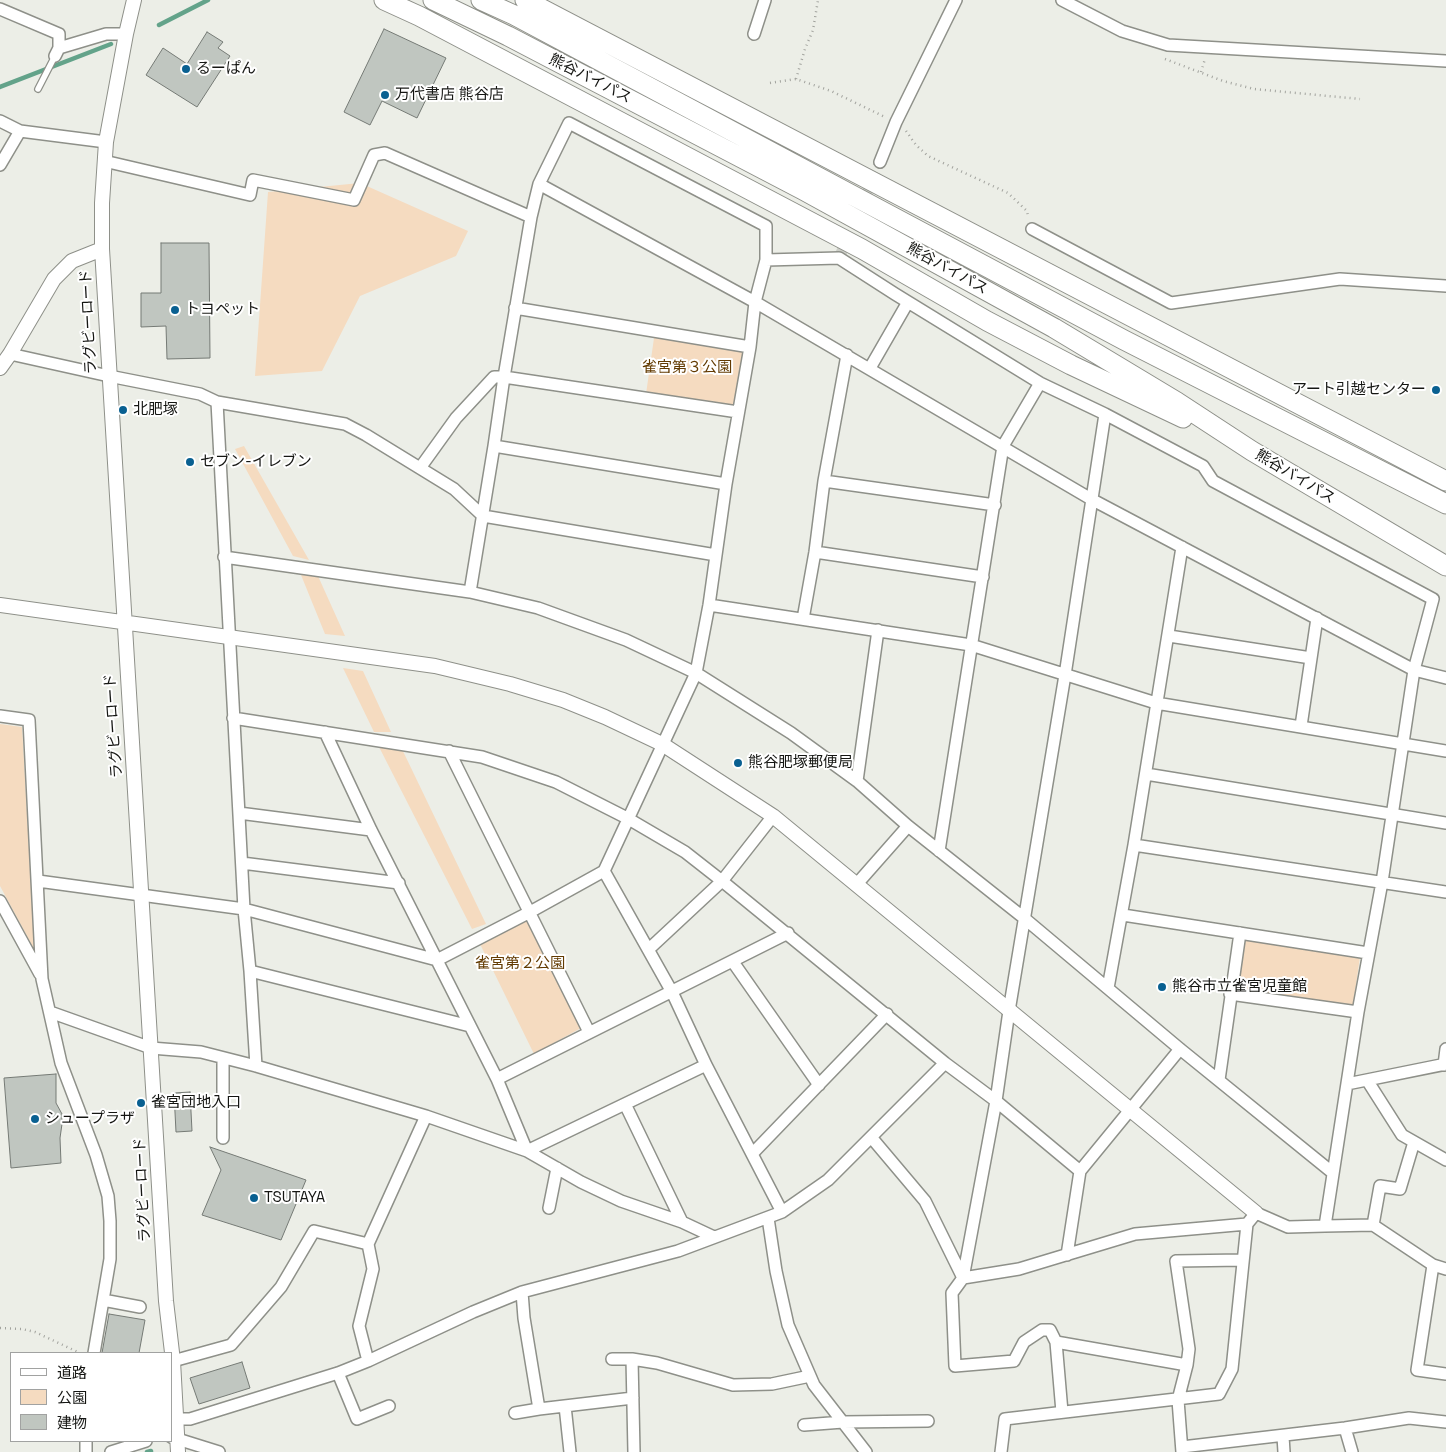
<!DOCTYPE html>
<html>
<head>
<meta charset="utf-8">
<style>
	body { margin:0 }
	#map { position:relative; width:1446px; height:1452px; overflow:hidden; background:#eceee7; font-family:"Space Grotesk","Noto Sans JP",sans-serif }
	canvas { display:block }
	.legend { position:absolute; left:10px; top:1352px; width:162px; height:90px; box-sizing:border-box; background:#fff; border:1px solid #a1a2a1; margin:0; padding:6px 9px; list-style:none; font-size:15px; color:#151613 }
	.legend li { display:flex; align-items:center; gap:10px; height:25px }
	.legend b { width:25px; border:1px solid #a1a2a1 }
</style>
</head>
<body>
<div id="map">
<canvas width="1446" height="1452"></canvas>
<ul class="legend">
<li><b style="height:6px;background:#fff"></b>道路</li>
<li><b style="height:14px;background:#f5dbc0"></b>公園</li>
<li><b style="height:14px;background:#c0c6c0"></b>建物</li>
</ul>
</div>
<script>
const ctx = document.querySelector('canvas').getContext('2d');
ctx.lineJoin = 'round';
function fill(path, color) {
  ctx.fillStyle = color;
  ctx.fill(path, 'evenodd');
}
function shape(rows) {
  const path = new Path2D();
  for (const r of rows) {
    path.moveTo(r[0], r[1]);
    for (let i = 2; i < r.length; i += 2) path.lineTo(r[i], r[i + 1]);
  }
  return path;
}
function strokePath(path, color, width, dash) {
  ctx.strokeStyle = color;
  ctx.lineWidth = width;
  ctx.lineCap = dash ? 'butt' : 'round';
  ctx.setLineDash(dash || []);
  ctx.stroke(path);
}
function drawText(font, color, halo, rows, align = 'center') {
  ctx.font = font + ' "Space Grotesk","Noto Sans JP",sans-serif';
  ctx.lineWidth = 4;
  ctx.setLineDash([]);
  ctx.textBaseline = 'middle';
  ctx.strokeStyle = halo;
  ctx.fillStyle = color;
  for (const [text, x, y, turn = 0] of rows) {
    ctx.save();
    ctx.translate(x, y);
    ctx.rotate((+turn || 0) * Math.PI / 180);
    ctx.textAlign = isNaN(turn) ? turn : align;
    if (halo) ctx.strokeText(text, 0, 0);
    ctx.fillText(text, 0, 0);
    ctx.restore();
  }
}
fill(shape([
	[360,183,468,231,456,256,360,296,322,371,255,376,268,192],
	[655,331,745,346,733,407,646,394],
	[244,446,309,560,293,556,235,449],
	[301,575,318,576,345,636,325,634],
	[343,668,363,671,391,732,374,732],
	[0,724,22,727,35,951,0,886],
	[378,745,401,747,486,924,472,929],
	[529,920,581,1028,534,1054,480,944],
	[1245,939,1360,957,1352,1012,1237,991]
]), '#f5dbc0');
strokePath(shape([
	[159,25,208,0],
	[0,87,111,44],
	[147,1452,151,1451]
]), '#63a38a', 4.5);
const building = shape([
	[384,29,446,58,417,118,382,101,370,125,344,112,384,29],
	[207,32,223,42,218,48,230,56,197,107,146,75,163,48,187,64,207,32],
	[161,243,209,243,210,358,167,359,166,326,141,327,141,293,161,293,161,243],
	[56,1074,56,1103,62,1114,62,1124,60,1138,61,1163,11,1168,4,1078,56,1074],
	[190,1092,192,1131,176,1132,174,1093,190,1092],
	[210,1147,306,1180,281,1240,202,1215,221,1170,210,1147],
	[109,1314,145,1320,139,1353,102,1353,109,1314],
	[242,1362,250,1388,199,1404,190,1378,242,1362]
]);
fill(building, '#c0c6c0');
strokePath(building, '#757a75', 1);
strokePath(shape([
	[839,258,880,162]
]), '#cccec7', 11, [11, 5.5]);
const service = shape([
	[38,89,55,56]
]);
const minor = shape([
	[1062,0,1122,31,1168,45,1446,61],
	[0,9,59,34,59,48,55,56],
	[754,34,765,0],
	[59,48,106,34,126,34],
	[0,121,20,131,106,142],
	[104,161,250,195,253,180,354,200,374,155,385,153,531,217],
	[880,162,896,122,956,0],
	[0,165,20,131],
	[539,184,755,302,1091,499,1414,670,1446,678],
	[1032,229,1171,303,1340,279,1446,286],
	[766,260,839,258,895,294,1040,383,1105,414,1203,466,1213,481,1433,599,1414,670,1382,882,1358,1012,1325,1226,1288,1227,1256,1213,1247,1224,1232,1369,1219,1394,1005,1419,1001,1452],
	[515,308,750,347],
	[10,354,109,376,200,394,217,402,345,424,366,435,454,489,483,516,716,555],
	[870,368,908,302],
	[217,402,244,909,250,971,256,1066],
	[1105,414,1065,675,1009,1011,996,1101,963,1278,952,1293,955,1366,1014,1361,1024,1342,1042,1330,1050,1330,1056,1342,1187,1365,1178,1400,1182,1452],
	[494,446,726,484],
	[420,468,456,418,494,377,504,377,738,412],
	[824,481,995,505],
	[815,552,983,577],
	[224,557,470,592,538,608,626,640,696,673,791,733,857,781,908,826],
	[709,605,971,645,1156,703,1446,751],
	[803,619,815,552,824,481,847,355],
	[1169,636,1311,658],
	[0,716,29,720,42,979,61,1063,96,1155,108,1196,110,1221,110,1259,94,1353],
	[233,718,482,757,556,782,627,818,685,852,722,881,945,1063,996,1101,1080,1171,1180,1049],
	[1301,726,1317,618],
	[325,732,371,830,497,1079,527,1151],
	[449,751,589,1032],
	[1146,774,1446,823],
	[857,781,878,630],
	[239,813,371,830],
	[1134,845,1446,892],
	[939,851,1003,446,1040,383],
	[242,863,399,883],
	[604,871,672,992,706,1065,782,1212],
	[38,881,244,909,437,960,530,912,604,871,696,673,709,605,726,484,750,347,755,302,766,260,766,226,569,123,539,184,531,217,504,377,494,446,470,592],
	[856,885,908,826,1024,918,1180,1049,1333,1173],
	[0,901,40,974],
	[1123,915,1368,953],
	[649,949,722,881,773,816],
	[733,962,819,1085],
	[250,971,470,1026],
	[1108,988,1134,845,1182,547],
	[1230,994,1358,1012],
	[50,1012,151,1048,201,1052,256,1066,426,1116,527,1151,581,1182,621,1201,682,1222,714,1237],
	[223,1058,223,1138],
	[1444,1065,1446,1049],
	[497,1079,788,933],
	[1219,1080,1240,933],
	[1367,1080,1402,1135,1446,1160],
	[1347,1084,1446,1064],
	[625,1104,682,1222],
	[871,1137,925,1201,963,1278],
	[527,1151,706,1065],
	[752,1154,887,1014],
	[549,1208,557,1168],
	[768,1218,776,1271,788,1325,814,1385,866,1452],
	[1373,1225,1380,1186,1400,1189,1414,1142],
	[1325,1226,1373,1225,1433,1265,1446,1269],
	[368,1244,426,1116],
	[1067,1255,1080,1171],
	[1433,1265,1417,1370,1446,1374],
	[963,1278,1019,1269,1135,1234,1247,1224],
	[522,1292,524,1318,539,1409,633,1398],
	[103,1300,140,1307],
	[1056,1342,1062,1412],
	[612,1359,632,1359,657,1363,733,1385,772,1384,810,1376],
	[632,1359,634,1452],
	[173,1361,231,1345,281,1287,314,1231,368,1244,373,1269,359,1326,368,1361],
	[1187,1365,1189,1349,1176,1261,1243,1260],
	[338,1373,357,1419,389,1406],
	[565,1406,570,1452],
	[515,1413,539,1409],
	[176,1419,190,1419,338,1373,368,1361,473,1312,522,1292,678,1251,782,1212,828,1180,945,1063],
	[804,1425,843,1422,928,1421],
	[1345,1428,1352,1452],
	[1283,1436,1284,1452],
	[171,1437,219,1452],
	[1182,1447,1345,1428,1409,1418,1446,1422],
	[86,1452,86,1441],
	[111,1452,146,1441]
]);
const tertiary = shape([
	[134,0,126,34,106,142,102,203,102,249,166,1301,173,1361,178,1452],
	[0,368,10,354,54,279,72,261,102,249],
	[0,605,435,666,510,684,563,700,605,717,662,744,773,816,1256,1213]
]);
const trunk = shape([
	[384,0,419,16,862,249,987,321,1071,365,1183,418],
	[433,0,508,36,803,190,1054,328,1177,402,1252,451,1446,566],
	[481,0,514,15,1124,340,1446,504],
	[525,0,1446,481]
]);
strokePath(service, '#8e9089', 8);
strokePath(minor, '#8e9089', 14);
strokePath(tertiary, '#8e9089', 16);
strokePath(trunk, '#8e9089', 21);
strokePath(shape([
	[1165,59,1223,81,1254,89,1360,99],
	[1201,72,1205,59],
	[796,79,805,49,813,30,818,0],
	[770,83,796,79,831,91,885,117],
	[906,131,916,145,928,156,1008,193,1027,211,1028,217],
	[0,1328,22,1329,35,1332,80,1353]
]), '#a2a39e', 2.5, [1, 4]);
strokePath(service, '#fff', 5.5);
strokePath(minor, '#fff', 11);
strokePath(tertiary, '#fff', 14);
strokePath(trunk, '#fff', 19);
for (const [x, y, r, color] of [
	[186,69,5,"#096091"],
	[385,95,5,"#096091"],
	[175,310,5,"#096091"],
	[1436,390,5,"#096091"],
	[123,410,5,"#096091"],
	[190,462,5,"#096091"],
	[738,763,5,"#096091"],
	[1162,987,5,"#096091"],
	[141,1103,5,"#096091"],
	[35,1119,5,"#096091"],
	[254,1198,5,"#096091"]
]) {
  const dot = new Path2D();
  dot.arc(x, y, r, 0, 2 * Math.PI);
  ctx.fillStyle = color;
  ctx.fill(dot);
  strokePath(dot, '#fff', 2);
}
drawText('15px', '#151613', '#fff', [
	["るーぱん",196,69],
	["万代書店 熊谷店",395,95],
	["トヨペット",185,310],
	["アート引越センター",1426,390,"right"],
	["北肥塚",133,410],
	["セブン-イレブン",200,462],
	["熊谷肥塚郵便局",748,763],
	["熊谷市立雀宮児童館",1172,987],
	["雀宮団地入口",151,1103],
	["シュープラザ",45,1119],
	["TSUTAYA",264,1198]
], 'left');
drawText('15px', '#151613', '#fff', [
	["熊谷バイパス",590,79,27],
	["熊谷バイパス",947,269,29],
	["ラグビーロード",89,322,-93],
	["熊谷バイパス",1295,477,31],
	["ラグビーロード",114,726,-94],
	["ラグビーロード",143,1190,-93]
]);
drawText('15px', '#633b02', '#fff', [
	["雀宮第３公園",687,368],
	["雀宮第２公園",520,964]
]);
</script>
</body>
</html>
